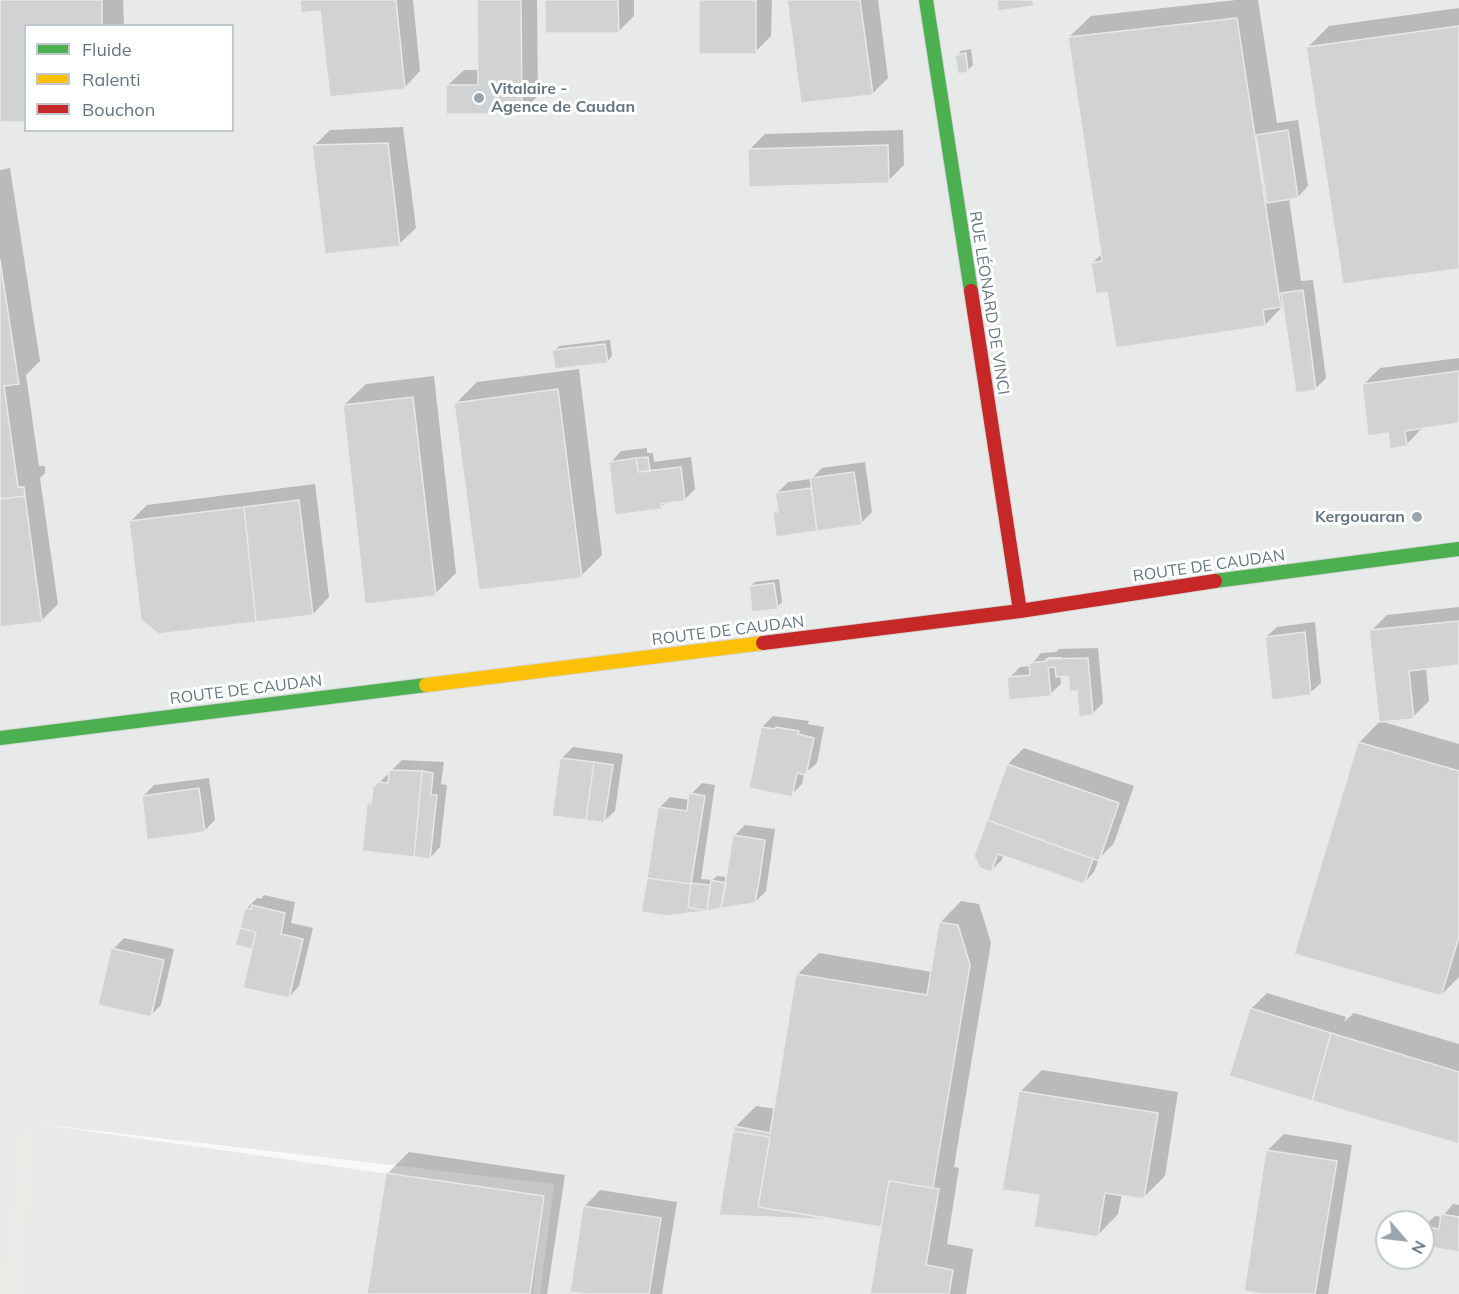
<!DOCTYPE html>
<html>
<head>
<meta charset="utf-8">
<style>
	body { margin:0 }
	#map { position:relative; width:1459px; height:1294px; overflow:hidden; background:#f9f9f9; font-family:Mulish,sans-serif }
	canvas { display:block }
	.legend { position:absolute; left:24px; top:24px; width:210px; height:108px; box-sizing:border-box; background:#fff; border:2px solid #c1c8cd; margin:0; padding:8px 10px; list-style:none; font-size:18px; color:#657683 }
	.legend li { display:flex; align-items:center; gap:12px; height:30px }
	.legend b { width:30px; border:2px solid #c1c8cd }
	.north { position:absolute; left:1375px; top:1210px; width:60px; height:60px; box-sizing:border-box; background:#fff; border:2px solid #c1c8cd; border-radius:50%; rotate:118deg; font-size:16px; font-weight:700; line-height:24px; text-align:center; color:#657683 }
	.north::after { content:''; display:block; margin:auto; width:21px; height:27px; background:#99a4ac; clip-path:polygon(50% 0,100% 100%,50% 72%,0 100%) }
</style>
</head>
<body>
<div id="map">
<canvas width="1459" height="1294"></canvas>
<ul class="legend">
<li><b style="height:8px;background:#4caf50"></b>Fluide</li>
<li><b style="height:8px;background:#ffc107"></b>Ralenti</li>
<li><b style="height:8px;background:#c62828"></b>Bouchon</li>
</ul>
<div class="north">N</div>
</div>
<script>
const ctx = document.querySelector('canvas').getContext('2d');
ctx.lineJoin = 'round';
function fill(path, color) {
  ctx.fillStyle = color;
  ctx.fill(path, 'evenodd');
}
function shape(rows) {
  const path = new Path2D();
  for (const r of rows) {
    path.moveTo(r[0], r[1]);
    for (let i = 2; i < r.length; i += 2) path.lineTo(r[i], r[i + 1]);
  }
  return path;
}
function strokePath(path, color, width, dash) {
  ctx.strokeStyle = color;
  ctx.lineWidth = width;
  ctx.lineCap = dash ? 'butt' : 'round';
  ctx.setLineDash(dash || []);
  ctx.stroke(path);
}
function drawText(font, color, halo, rows, align = 'center') {
  ctx.font = font + ' Mulish,sans-serif';
  ctx.lineWidth = 6;
  ctx.setLineDash([]);
  ctx.textBaseline = 'middle';
  ctx.strokeStyle = halo;
  ctx.fillStyle = color;
  for (const [text, x, y, turn = 0] of rows) {
    ctx.save();
    ctx.translate(x, y);
    ctx.rotate((+turn || 0) * Math.PI / 180);
    ctx.textAlign = isNaN(turn) ? turn : align;
    if (halo) ctx.strokeText(text, 0, 0);
    ctx.fillText(text, 0, 0);
    ctx.restore();
  }
}
fill(shape([
	[0,0,1459,0,1459,1294,540,1294,554,1184,38,1124,543,1196,533,1294,0,1294],
	[26,26,232,26,232,130,26,130],
	[1387,1222,1423,1222,1423,1258,1387,1258]
]), '#e8e9e9');
fill(shape([
	[23,1130,35,1131,18,1294,0,1294,0,1268,7,1260]
]), '#e8ebe6');
fill(shape([
	[0,0,123,0,124,26,26,26,0,121],
	[301,0,413,0,420,71,404,88,321,10],
	[479,0,537,0,538,96,521,112,447,86,464,70,479,70],
	[546,0,634,0,634,16,618,32],
	[701,0,772,0,771,36,755,52],
	[789,0,878,0,888,78,872,94],
	[1236,0,1258,0,1277,123,1298,120,1308,186,1298,197,1289,198,1301,281,1313,280,1326,378,1315,389,1284,305,1265,325,1109,290,1092,263,1103,253,1069,37,1091,16],
	[1459,8,1459,267,1307,48,1329,26],
	[971,49,973,65,968,70,956,56,961,51],
	[403,127,416,228,399,244,314,146,330,130],
	[903,130,904,165,888,181,749,150,765,134],
	[10,168,40,361,26,375,39,466,45,466,45,473,40,478,58,604,41,621,0,626,0,170],
	[610,340,612,356,607,362,554,351,559,346],
	[1459,358,1459,422,1422,428,1406,445,1389,432,1363,385,1380,368],
	[579,369,602,555,581,576,456,403,477,382],
	[434,376,456,573,435,594,344,405,366,384],
	[647,448,647,453,653,453,654,462,691,457,695,489,684,500,667,502,661,507,611,462,621,451],
	[865,462,872,512,861,523,777,535,774,513,779,508,777,493,788,482,811,479,822,468],
	[315,484,329,597,313,614,130,522,147,505],
	[779,579,782,602,777,607,750,587,755,582],
	[1459,607,1459,663,1426,667,1429,701,1413,717,1371,631,1387,615],
	[1315,622,1321,683,1310,693,1266,637,1277,627],
	[1098,648,1103,703,1092,714,1069,674,1060,675,1061,684,1050,694,1009,678,1020,667,1030,666,1041,653,1056,652,1059,649],
	[1049,657,1062,657,1059,660,1046,660],
	[773,716,809,721,808,724,824,727,817,763,804,774,802,784,791,795,762,727],
	[1380,721,1459,744,1459,977,1441,995,1359,743],
	[573,747,623,754,615,811,604,821,562,758],
	[1024,748,1134,786,1114,843,1099,859,1094,872,1084,883,1003,855,1002,860,991,870,976,856,1008,764],
	[402,760,444,762,441,784,447,785,440,847,430,858,368,804,373,800,374,788],
	[209,778,215,820,204,831,143,796,154,785],
	[702,783,715,785,701,879,712,880,717,876,728,877,734,836,745,825,775,829,766,891,755,902,667,915,659,808,670,797,690,800,691,794],
	[264,895,295,902,291,923,313,928,299,986,289,997,254,948,237,944,246,909,257,898,261,899],
	[961,901,979,904,991,943,954,1167,959,1168,947,1244,973,1249,966,1294,872,1294,883,1226,823,1216,735,1127,756,1106,776,1109,798,974,819,953,932,972,940,923],
	[124,938,174,949,161,1005,150,1016,113,949],
	[1267,993,1346,1017,1344,1022,1354,1013,1459,1044,1459,1143,1251,1009],
	[1042,1070,1178,1092,1165,1176,1143,1198,1122,1194,1118,1214,1097,1236,1040,1194,1020,1092],
	[1284,1134,1352,1145,1328,1294,1270,1294,1267,1151],
	[409,1152,565,1175,547,1294,368,1294,388,1173],
	[600,1190,677,1202,662,1294,587,1294,584,1207],
	[1453,1204,1459,1205,1459,1251,1423,1244,1424,1226,1435,1216,1442,1217]
]), '#0003');
const building = shape([
	[0,0,102,0,102,26,26,26,26,122,0,122,0,0],
	[300,0,396,0,405,89,330,97,320,11,301,13,300,0],
	[477,0,521,0,522,114,446,114,446,85,478,85,477,0],
	[545,0,618,0,619,33,545,33,545,0],
	[699,0,756,0,756,54,699,54,699,0],
	[787,0,860,0,873,95,801,103,787,0],
	[997,0,1033,0,1034,6,998,11,997,0],
	[1237,18,1281,307,1263,310,1265,326,1116,348,1107,292,1096,294,1091,263,1102,261,1068,37,1237,18],
	[1459,26,1459,269,1343,284,1306,47,1459,26],
	[966,53,968,72,958,74,955,55,966,53],
	[1288,130,1298,198,1267,203,1256,135,1288,130],
	[388,143,400,246,325,254,312,145,388,143],
	[888,145,889,183,749,187,748,149,888,145],
	[0,260,19,384,4,386,18,487,24,487,25,496,0,499,0,260],
	[1303,290,1316,390,1296,393,1281,293,1303,290],
	[605,344,608,363,555,369,552,350,605,344],
	[1459,371,1459,423,1405,431,1407,446,1390,449,1388,433,1368,436,1362,384,1459,371],
	[558,389,582,578,479,590,454,403,558,389],
	[413,397,436,596,365,604,343,405,413,397],
	[648,457,650,471,638,472,636,458,648,457],
	[636,458,638,472,681,467,685,501,661,504,662,509,615,515,609,462,636,458],
	[854,472,862,525,817,531,810,478,854,472],
	[811,488,817,531,776,537,773,512,778,512,775,493,811,488],
	[25,496,42,622,0,627,0,499,25,496],
	[299,500,313,615,256,622,244,507,299,500],
	[244,507,256,622,159,634,141,620,129,521,244,507],
	[774,583,778,609,752,612,749,586,774,583],
	[1459,621,1459,665,1409,671,1414,719,1379,722,1369,630,1459,621],
	[1305,632,1311,695,1272,700,1265,637,1305,632],
	[1088,658,1093,715,1079,717,1077,691,1070,692,1068,676,1056,677,1055,667,1048,668,1051,696,1009,700,1007,677,1030,675,1029,663,1047,661,1046,659,1088,658],
	[761,727,775,729,776,727,799,731,798,734,814,738,806,775,797,773,792,797,749,788,761,727],
	[1358,742,1459,771,1459,937,1441,996,1294,954,1358,742],
	[560,758,594,762,586,820,552,816,560,758],
	[594,762,613,765,604,823,586,820,594,762],
	[1007,764,1119,803,1099,861,987,820,1007,764],
	[389,770,422,771,414,857,362,851,367,804,371,804,373,787,379,782,388,783,389,770],
	[422,771,433,773,431,795,437,795,430,859,414,857,422,771],
	[199,788,205,832,147,840,142,796,199,788],
	[689,793,705,796,691,884,647,878,658,807,687,811,689,793],
	[987,820,1093,859,1084,884,998,854,991,872,980,868,974,856,987,820],
	[733,835,765,840,760,876,755,903,721,908,733,835],
	[647,878,691,884,688,907,707,911,667,916,641,912,647,878],
	[711,880,726,883,721,908,707,911,711,880],
	[691,883,710,885,707,911,688,907,691,883],
	[252,905,285,913,281,934,303,939,289,998,243,988,256,932,240,928,245,908,251,909,252,905],
	[939,922,958,925,970,965,933,1188,889,1181,881,1227,758,1207,770,1137,733,1131,734,1126,770,1133,796,974,927,995,939,922],
	[240,928,256,932,252,949,235,945,240,928],
	[111,948,164,960,151,1017,98,1005,111,948],
	[1250,1008,1331,1033,1312,1101,1229,1076,1250,1008],
	[1331,1033,1459,1072,1459,1144,1312,1101,1331,1033],
	[1019,1091,1158,1113,1144,1199,1105,1193,1098,1237,1034,1227,1039,1195,1002,1190,1019,1091],
	[733,1131,770,1137,758,1207,840,1220,719,1215,733,1131],
	[1266,1150,1337,1161,1315,1294,1263,1294,1244,1291,1266,1150],
	[386,1173,544,1196,530,1294,367,1294,386,1173],
	[889,1181,939,1189,926,1265,953,1270,949,1294,870,1294,889,1181],
	[583,1206,661,1218,649,1294,586,1294,570,1292,583,1206],
	[1441,1214,1459,1217,1459,1252,1423,1246,1423,1226,1439,1229,1441,1214]
]);
fill(building, '#d0d2d3');
strokePath(building, '#e8e8e8', 1.5);
const fast = shape([
	[926,0,971,291],
	[1215,581,1459,549],
	[0,738,426,685]
]);
const slow = shape([
	[426,685,763,643]
]);
const jam = shape([
	[971,291,1020,611],
	[763,643,1020,611,1215,581]
]);
strokePath(fast, '#d5d6d7', 16);
strokePath(slow, '#d5d6d7', 16);
strokePath(jam, '#d5d6d7', 16);
strokePath(fast, '#4caf50', 14);
strokePath(slow, '#ffc107', 14);
strokePath(jam, '#c62828', 14);
for (const [x, y, r, color] of [
	[479,98,6,"#99a4ac"],
	[1417,517,6,"#99a4ac"]
]) {
  const dot = new Path2D();
  dot.arc(x, y, r, 0, 2 * Math.PI);
  ctx.fillStyle = color;
  ctx.fill(dot);
  strokePath(dot, '#fff', 2);
}
drawText('bold 16px', '#657683', '#fff', [
	["Vitalaire -",491,89],
	["Agence de Caudan",491,107],
	["Kergouaran",1405,517,"right"]
], 'left');
drawText('16px', '#657683', '#fff', [
	["RUE LÉONARD DE VINCI",989,303,81],
	["ROUTE DE CAUDAN",1209,566,-8],
	["ROUTE DE CAUDAN",728,631,-7],
	["ROUTE DE CAUDAN",246,690,-7]
]);
</script>
</body>
</html>
